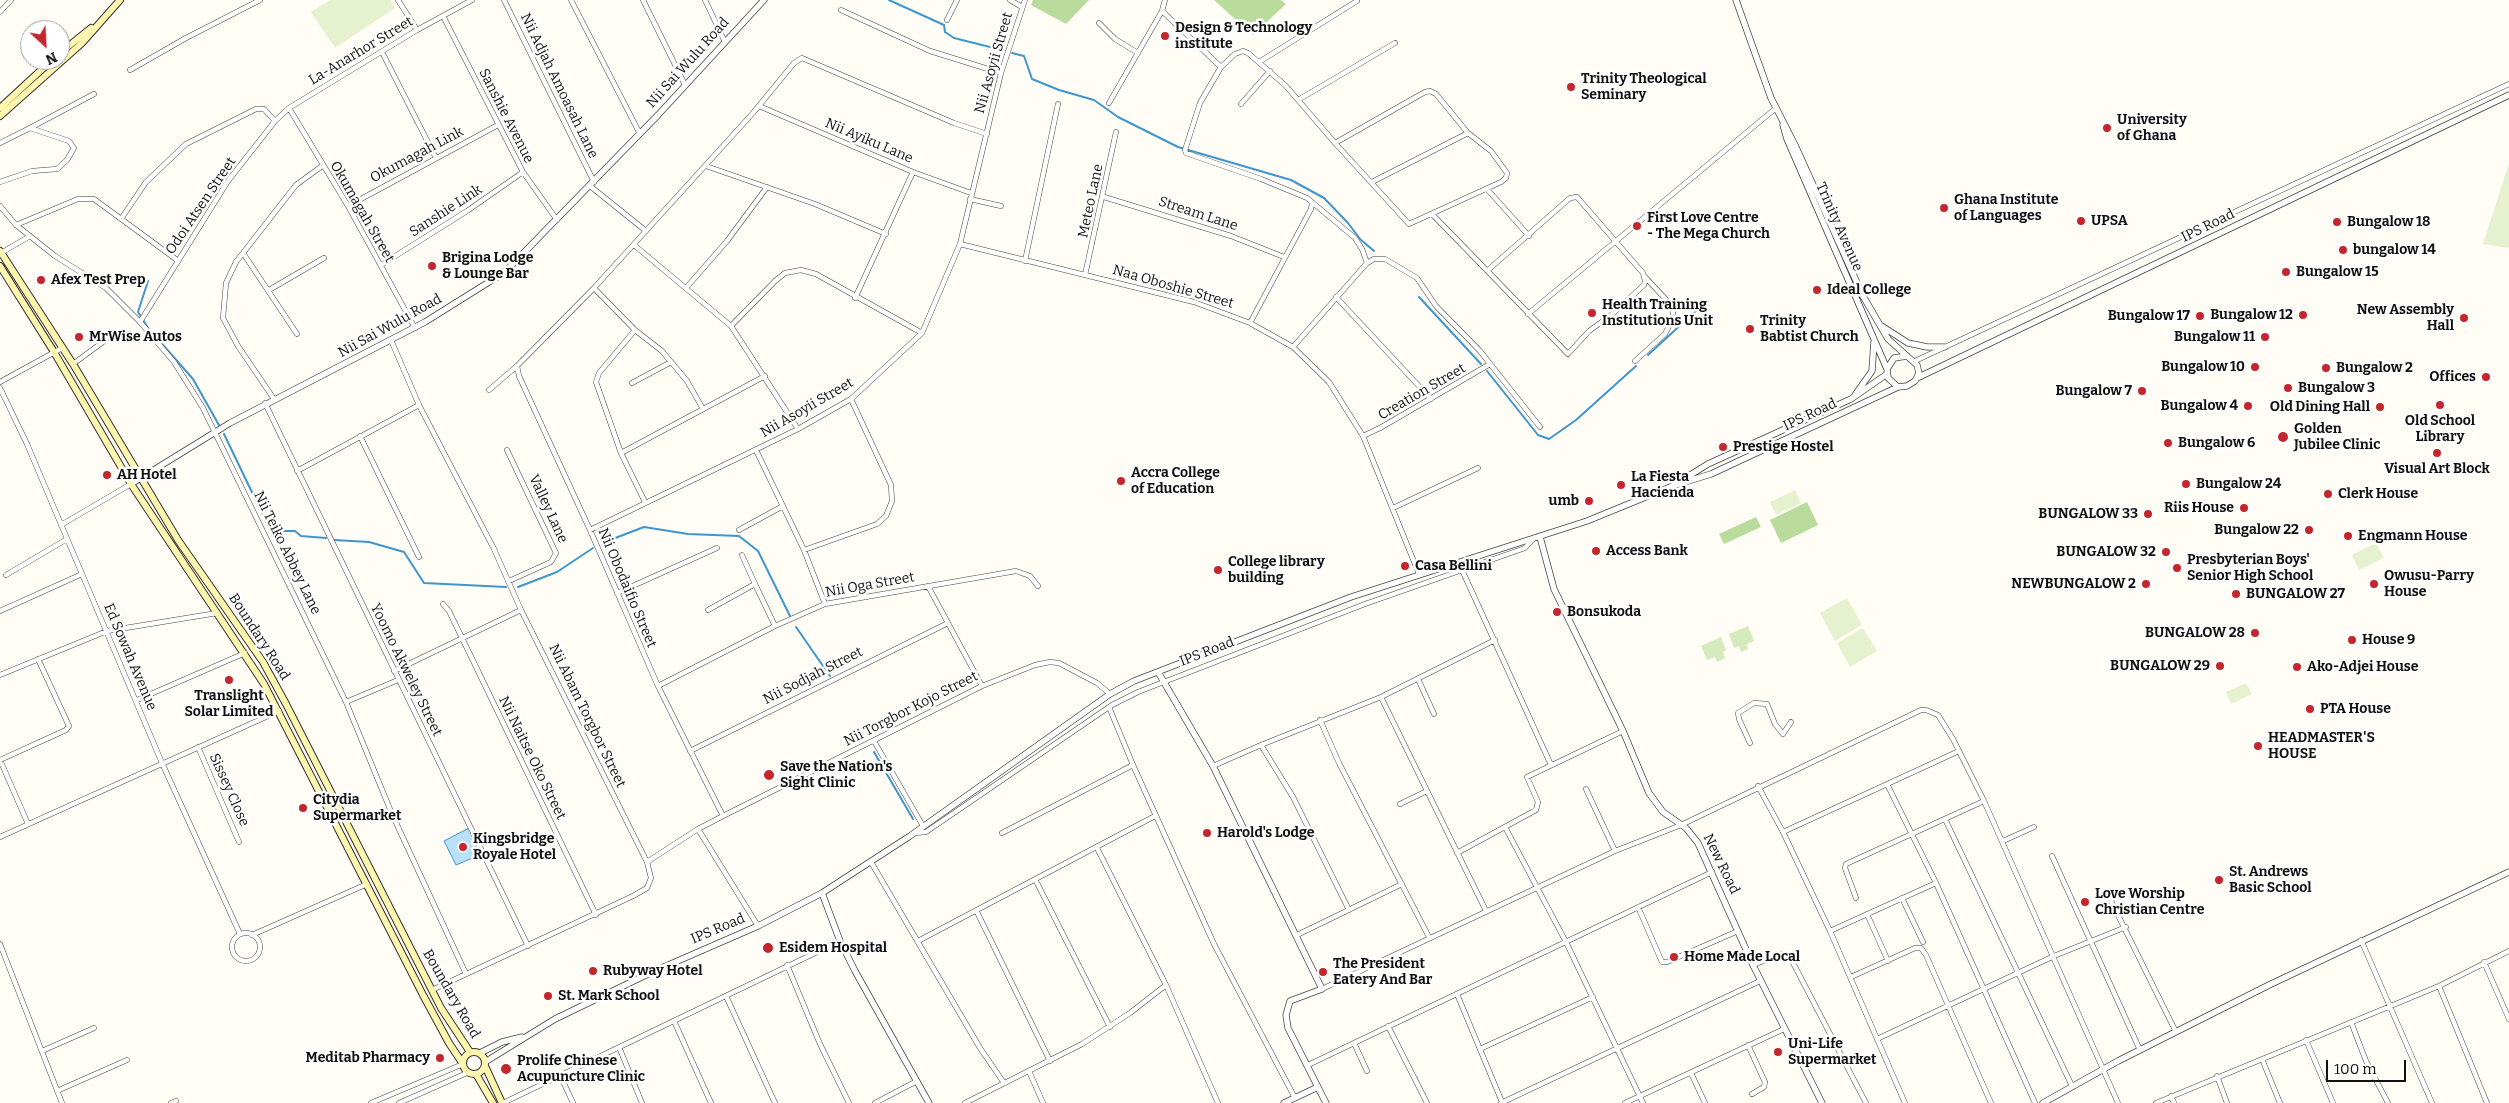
<!DOCTYPE html>
<html>
<head>
<meta charset="utf-8">
<style>
	body { margin:0 }
	#map { position:relative; width:2509px; height:1103px; overflow:hidden; background:#fffdf5; font-family:Bitter,serif }
	canvas { display:block }
	.north { position:absolute; left:20px; top:20px; width:50px; height:50px; box-sizing:border-box; background:#fff; border:1px solid #a0a0a0; border-radius:50%; rotate:155deg; font-size:14px; font-weight:700; line-height:20px; text-align:center; color:#111 }
	.north::after { content:''; display:block; margin:auto; width:18px; height:22px; background:#c4262e; clip-path:polygon(50% 0,100% 100%,50% 72%,0 100%) }
	.scale { position:absolute; left:2326px; top:1060px; width:80px; height:22px; box-sizing:border-box; border:2px solid #111; border-top:0; padding-left:6px; font-size:15px; line-height:18px; white-space:nowrap; color:#111; -webkit-text-stroke:4px #fff; paint-order:stroke }
</style>
</head>
<body>
<div id="map">
<canvas width="2509" height="1103"></canvas>
<div class="north">N</div>
<div class="scale">100 m</div>
</div>
<script>
const ctx = document.querySelector('canvas').getContext('2d');
ctx.lineJoin = 'round';
function fill(path, color) {
  ctx.fillStyle = color;
  ctx.fill(path, 'evenodd');
}
function shape(rows) {
  const path = new Path2D();
  for (const r of rows) {
    if (r.length === 3) {
      path.moveTo(r[0] + r[2], r[1]);
      path.arc(r[0], r[1], r[2], 0, 2 * Math.PI);
      continue;
    }
    path.moveTo(r[0], r[1]);
    for (let i = 2; i < r.length; i += 2) path.lineTo(r[i], r[i + 1]);
  }
  return path;
}
function strokePath(path, color, width, dash) {
  ctx.strokeStyle = color;
  ctx.lineWidth = width;
  ctx.lineCap = dash ? 'butt' : 'round';
  ctx.setLineDash(dash || []);
  ctx.stroke(path);
}
function drawText(font, color, halo, rows, align = 'center') {
  ctx.font = font + ' Bitter,serif';
  ctx.lineWidth = 5;
  ctx.setLineDash([]);
  ctx.textBaseline = 'middle';
  ctx.strokeStyle = halo;
  ctx.fillStyle = color;
  for (const [text, x, y, turn = 0] of rows) {
    ctx.save();
    ctx.translate(x, y);
    ctx.rotate((+turn || 0) * Math.PI / 180);
    ctx.textAlign = isNaN(turn) ? turn : align;
    if (halo) ctx.strokeText(text, 0, 0);
    ctx.fillText(text, 0, 0);
    ctx.restore();
  }
}
fill(shape([
	[1748,626,1754,641,1747,644,1748,649,1741,652,1739,646,1734,648,1729,634],
	[1721,637,1726,650,1723,652,1725,658,1717,662,1715,657,1707,660,1701,646]
]), '#d5ebbd');
fill(shape([
	[1033,0,1089,0,1066,24,1031,5],
	[1214,0,1281,0,1286,4,1253,35],
	[1807,502,1818,525,1781,543,1770,520],
	[1756,517,1761,527,1724,544,1719,534]
]), '#b9dc9c');
fill(shape([
	[330,0,390,0,395,8,335,48,311,12],
	[2509,163,2509,248,2483,244],
	[1795,490,1801,503,1776,515,1770,502],
	[2376,543,2384,558,2359,570,2352,555],
	[1847,598,1862,625,1835,641,1820,613],
	[1863,628,1877,651,1850,667,1837,643],
	[2246,683,2252,694,2231,704,2226,692]
]), '#e6f2cf');
const water = shape([
	[469,828,482,854,456,865,444,841,469,828]
]);
fill(water, '#b9e0f7');
strokePath(water, '#3f96cf', 1);
strokePath(shape([
	[889,0,944,25,945,32,954,38,1002,50],
	[1012,53,1024,56,1032,79,1059,90,1094,100,1118,117,1178,147,1291,180,1324,198,1348,223,1360,239,1374,251],
	[148,281,138,312,148,328,193,379,220,427],
	[1419,297,1481,364],
	[1648,355,1699,308],
	[1487,371,1538,435,1549,439,1576,420,1636,366],
	[224,434,273,536,284,531,295,531,301,536,326,538],
	[334,540,369,542,404,552,424,583,506,587],
	[602,543,644,527,688,534,739,536,758,551,790,616],
	[518,587,557,572,593,548],
	[796,627,830,676],
	[874,752,913,819]
]), '#3f96cf', 2);
const minor = shape([
	[398,0,417,30],
	[504,0,594,182],
	[571,0,640,134],
	[643,0,685,85],
	[705,0,725,42],
	[1010,0,1022,7],
	[841,10,930,51,1001,73],
	[1162,11,1221,67],
	[0,12,11,0],
	[443,16,523,172,557,220],
	[947,20,957,0],
	[1099,23,1115,39,1138,53],
	[382,52,436,158],
	[1259,62,1357,1],
	[130,70,186,38,260,0],
	[1298,100,1395,43],
	[1109,103,1162,11,1165,0],
	[1241,104,1270,71],
	[759,106,913,172,971,193],
	[289,108,348,206,415,328],
	[30,128,94,94],
	[0,143,30,128,69,141,74,148,67,160,57,169,32,171,0,182],
	[1335,143,1425,92,1430,91,1436,94,1468,133,1491,151,1507,173,1506,178,1501,182,1409,224,1335,143,1286,86,1248,53,1243,51,1235,54,1221,67,1200,103,1185,150,1186,153,1261,179,1307,198,1355,238,1362,249,1367,263],
	[706,166,815,204,886,234],
	[1372,182,1468,133],
	[590,186,646,231],
	[1487,189,1529,236],
	[1104,197,1231,236,1284,257],
	[970,199,1001,206],
	[0,206,16,225,55,256,106,288,140,322,174,362,203,408,346,702,392,814,466,974],
	[348,206,498,125],
	[1432,214,1568,354,1589,331,1610,316,1644,285,1645,281,1643,273,1577,197,1570,198,1488,270],
	[121,219,146,182,186,144,256,109,264,109,275,121],
	[16,225,78,199,94,199,177,260],
	[960,244,1194,302,1250,323,1293,347,1329,382,1363,436,1419,574],
	[634,245,731,326,798,429],
	[1,253,30,236],
	[243,253,297,334],
	[1025,261,1058,104],
	[381,265,467,211,523,172],
	[1085,275,1116,132],
	[594,288,635,330,662,351,687,381,703,409],
	[686,288,727,241,767,187],
	[269,290,324,258],
	[1336,297,1431,399],
	[855,298,913,172],
	[1528,314,1776,108],
	[140,322,228,181,275,121,289,108,417,30,472,0],
	[1250,323,1311,209,1312,203],
	[731,326,775,281,785,273,801,270,816,274,922,333],
	[635,330,599,373,596,382,621,453,645,502],
	[391,340,419,405,494,549,521,610,647,862,651,878,647,888,633,896,432,990],
	[1293,347,1367,263,1374,259,1385,259,1417,278,1436,306,1480,351,1540,427],
	[1635,361,1665,334,1673,318,1673,307,1645,277],
	[1915,361,2509,84],
	[73,364,111,336],
	[517,366,519,376,590,530,658,686,723,816],
	[0,382,62,348],
	[632,383,671,362],
	[0,388,27,444,162,763,240,934],
	[489,390,517,366,594,288,753,113,794,63,802,58,954,123,987,134],
	[274,399,238,346,223,318,226,283,236,262,296,185,322,166],
	[265,403,528,946],
	[360,436,419,557],
	[1363,436,1380,428,1490,364],
	[507,450,556,553,551,562,509,581],
	[756,450,804,550,825,604],
	[621,453,765,376],
	[297,471,419,405],
	[1393,508,1478,468],
	[61,525,131,484],
	[590,530,798,429,851,399,922,333,960,244,1001,73,1025,0],
	[739,530,783,506],
	[804,550,877,524,886,516,892,501,891,485,851,399],
	[742,555,755,584],
	[1462,570,1551,765],
	[6,575,67,539],
	[928,586,982,686],
	[617,593,717,548],
	[443,604,449,611,596,915],
	[708,610,755,584,775,626],
	[0,611,82,574],
	[394,671,521,610],
	[0,675,107,631,217,613],
	[1418,679,1434,714],
	[658,686,775,626,825,604,1016,571,1030,576,1038,586],
	[1381,697,1486,911],
	[137,700,245,653],
	[346,702,398,680],
	[1109,707,1133,765,1214,944,1295,1098],
	[1320,720,1339,763,1429,937],
	[874,741,923,826],
	[1750,743,1739,719,1738,713,1754,703,1767,704,1775,724,1783,734,1791,722],
	[1261,745,1293,797,1349,910],
	[198,747,239,842],
	[690,751,948,623],
	[0,760,66,730,69,726,38,659],
	[0,760,28,824],
	[1213,766,1261,745,1381,697,1495,640],
	[1887,784,1936,883,2035,1103],
	[1758,786,1783,832,1830,931,1905,1103],
	[1586,789,1615,851],
	[1400,804,1427,791],
	[1945,819,2072,1086],
	[1505,827,1566,942,1643,1103],
	[698,829,758,926],
	[1783,832,1959,751],
	[914,833,926,832,1112,705,1138,692,1365,604,1525,548,1533,539],
	[1002,833,1133,765],
	[0,837,279,711],
	[2003,841,2034,827],
	[1097,848,1166,985,1218,1103],
	[1457,853,1536,810,1538,802,1527,777,1623,731],
	[2052,856,2140,1050],
	[647,862,698,829,723,816,982,686,1035,665,1050,662,1059,663,1097,683,1110,694],
	[871,862,980,1048,1004,1083],
	[1036,881,1110,1027],
	[2106,891,2176,1032],
	[1856,898,1845,868,1846,864,1984,801],
	[1902,898,1923,942],
	[1638,907,1662,962,1667,962,1738,931],
	[977,912,1050,1061],
	[1867,914,1888,961],
	[1830,931,1936,883],
	[246,947,14],
	[252,935,367,884],
	[1297,935,1402,884],
	[2361,940,2432,1103],
	[918,941,1155,816],
	[0,944,62,1103],
	[2484,962,2509,1019],
	[787,965,820,1044,849,1103],
	[1753,965,1782,954,1790,957,1866,1103],
	[1851,977,1915,948,1921,948,1926,955,1991,1103],
	[2439,986,2487,1103],
	[1322,989,1615,851,1681,825,1921,710,1926,710,1938,715,1953,739,1984,801,2118,1103],
	[1457,994,1502,1102],
	[726,996,775,1103],
	[674,1021,711,1103],
	[2351,1022,2366,1061,2388,1103],
	[1388,1026,1427,1103],
	[1877,1039,2054,956,2126,927],
	[2306,1040,2333,1103],
	[1354,1043,1367,1071],
	[1748,1045,1765,1082,1764,1087,1752,1094],
	[619,1047,642,1103],
	[1480,1049,1593,997],
	[42,1051,94,1028],
	[2262,1059,2280,1103],
	[1308,1065,1712,872],
	[1029,1071,1043,1103],
	[1691,1073,1705,1103],
	[2217,1076,2227,1103],
	[561,1077,573,1103],
	[57,1091,127,1060],
	[2171,1096,2174,1103],
	[171,1103,176,1101],
	[371,1103,463,1064],
	[399,1103,469,1072],
	[503,1103,840,941],
	[875,1103,917,1081],
	[965,1103,1082,1044,1130,1013,1166,985],
	[1501,1103,1760,981],
	[1625,1103,1784,1029],
	[2156,1103,2439,986,2509,951]
]);
const tertiary = shape([
	[1736,0,1771,98,1795,145,1863,296,1888,339,1917,365,1919,373,1915,381,1907,386,1898,387,1888,378,1887,369,1894,358,1907,356],
	[1783,125,1787,139,1887,369],
	[1880,325,1908,343,1927,347,1944,347],
	[1917,378,2509,95],
	[1855,395,1872,371,1874,342],
	[1679,482,1708,464,1851,399,1887,374],
	[131,484,230,423,425,322,505,272,658,115,764,0],
	[1540,537,1554,589,1623,731,1649,793,1663,812,1686,828,1698,843,1753,965,1822,1103],
	[1158,672,1213,766,1322,989,1290,1001,1286,1015,1288,1028,1326,1103],
	[822,893,840,941,855,971,929,1103],
	[480,1053,502,1042,522,1037],
	[485,1062,555,1019,650,973,758,926,822,893,910,836,1110,694,1134,681,1351,597,1587,521,1675,485,1711,474,1898,387],
	[1284,1103,1318,1087],
	[2043,1103,2118,1061,2269,985,2509,872]
]);
const secondary = shape([
	[60,53,91,28],
	[0,108,52,60],
	[0,116,82,43,120,0],
	[0,251,73,364,178,540,263,662,286,704,441,1008,470,1052],
	[0,266,54,352,131,484,264,684,423,995,449,1043,463,1064],
	[474,1063,11],
	[485,1066,502,1103],
	[476,1074,493,1103]
]);
strokePath(minor, '#444', 5.5);
strokePath(tertiary, '#444', 7);
strokePath(secondary, '#333', 8);
strokePath(minor, '#fff', 4.5);
strokePath(tertiary, '#fff', 5.5);
strokePath(secondary, '#fff6b0', 6);
for (const [x, y, r, color] of [
	[1165,36,5,"#c4262e"],
	[1571,87,5,"#c4262e"],
	[2107,128,5,"#c4262e"],
	[1944,208,5,"#c4262e"],
	[2081,221,5,"#c4262e"],
	[2337,222,5,"#c4262e"],
	[1637,226,5,"#c4262e"],
	[2343,250,5,"#c4262e"],
	[432,266,5,"#c4262e"],
	[2286,272,5,"#c4262e"],
	[41,280,5,"#c4262e"],
	[1817,290,5,"#c4262e"],
	[1592,313,5,"#c4262e"],
	[2303,315,5,"#c4262e"],
	[2200,316,5,"#c4262e"],
	[2464,318,5,"#c4262e"],
	[1750,329,5,"#c4262e"],
	[79,337,5,"#c4262e"],
	[2265,337,5,"#c4262e"],
	[2255,367,5,"#c4262e"],
	[2326,368,5,"#c4262e"],
	[2486,377,5,"#c4262e"],
	[2288,388,5,"#c4262e"],
	[2142,391,5,"#c4262e"],
	[2440,405,5,"#c4262e"],
	[2248,406,5,"#c4262e"],
	[2380,407,5,"#c4262e"],
	[2283,437,6,"#c4262e"],
	[2168,443,5,"#c4262e"],
	[1723,447,5,"#c4262e"],
	[2437,453,5,"#c4262e"],
	[107,475,5,"#c4262e"],
	[1121,481,5,"#c4262e"],
	[2186,484,5,"#c4262e"],
	[1621,485,5,"#c4262e"],
	[2328,494,5,"#c4262e"],
	[1589,501,5,"#c4262e"],
	[2244,508,5,"#c4262e"],
	[2148,514,5,"#c4262e"],
	[2309,530,5,"#c4262e"],
	[2348,536,5,"#c4262e"],
	[1596,551,5,"#c4262e"],
	[2166,552,5,"#c4262e"],
	[1405,566,5,"#c4262e"],
	[2177,568,5,"#c4262e"],
	[1218,570,5,"#c4262e"],
	[2146,584,5,"#c4262e"],
	[2374,584,5,"#c4262e"],
	[2236,594,5,"#c4262e"],
	[1557,612,5,"#c4262e"],
	[2255,633,5,"#c4262e"],
	[2352,640,5,"#c4262e"],
	[2220,666,5,"#c4262e"],
	[2297,667,5,"#c4262e"],
	[229,680,5,"#c4262e"],
	[2310,709,5,"#c4262e"],
	[2258,746,5,"#c4262e"],
	[769,775,6,"#c4262e"],
	[303,808,5,"#c4262e"],
	[1207,833,5,"#c4262e"],
	[463,847,5,"#c4262e"],
	[2219,880,5,"#c4262e"],
	[2085,902,5,"#c4262e"],
	[768,948,6,"#c4262e"],
	[1674,957,5,"#c4262e"],
	[593,971,5,"#c4262e"],
	[1323,972,5,"#c4262e"],
	[548,996,5,"#c4262e"],
	[1778,1052,5,"#c4262e"],
	[440,1058,5,"#c4262e"],
	[506,1069,6,"#c4262e"]
]) {
  const dot = new Path2D();
  dot.arc(x, y, r, 0, 2 * Math.PI);
  ctx.fillStyle = color;
  ctx.fill(dot);
  strokePath(dot, '#fff', 2);
}
drawText('bold 14px', '#111', '#fff', [
	["Design & Technology",1175,28],
	["institute",1175,44],
	["Trinity Theological",1581,79],
	["Seminary",1581,95],
	["University",2117,120],
	["of Ghana",2117,136],
	["Ghana Institute",1954,200],
	["of Languages",1954,216],
	["First Love Centre",1647,218],
	["- The Mega Church",1647,234],
	["UPSA",2091,221],
	["Bungalow 18",2347,222],
	["bungalow 14",2353,250],
	["Brigina Lodge",442,258],
	["& Lounge Bar",442,274],
	["Bungalow 15",2296,272],
	["Afex Test Prep",51,280],
	["Ideal College",1827,290],
	["Health Training",1602,305],
	["Institutions Unit",1602,321],
	["New Assembly",2454,310,"right"],
	["Hall",2454,326,"right"],
	["Bungalow 12",2293,315,"right"],
	["Bungalow 17",2190,316,"right"],
	["Trinity",1760,321],
	["Babtist Church",1760,337],
	["MrWise Autos",89,337],
	["Bungalow 11",2255,337,"right"],
	["Bungalow 10",2245,367,"right"],
	["Bungalow 2",2336,368],
	["Offices",2476,377,"right"],
	["Bungalow 3",2298,388],
	["Bungalow 7",2132,391,"right"],
	["Bungalow 4",2238,406,"right"],
	["Old Dining Hall",2370,407,"right"],
	["Old School",2440,421,"center"],
	["Library",2440,437,"center"],
	["Golden",2294,429],
	["Jubilee Clinic",2294,445],
	["Bungalow 6",2178,443],
	["Prestige Hostel",1733,447],
	["Visual Art Block",2437,469,"center"],
	["Accra College",1131,473],
	["of Education",1131,489],
	["AH Hotel",117,475],
	["La Fiesta",1631,477],
	["Hacienda",1631,493],
	["Bungalow 24",2196,484],
	["Clerk House",2338,494],
	["umb",1579,501,"right"],
	["Riis House",2234,508,"right"],
	["BUNGALOW 33",2138,514,"right"],
	["Bungalow 22",2299,530,"right"],
	["Engmann House",2358,536],
	["Access Bank",1606,551],
	["BUNGALOW 32",2156,552,"right"],
	["Presbyterian Boys'",2187,560],
	["Senior High School",2187,576],
	["College library",1228,562],
	["building",1228,578],
	["Casa Bellini",1415,566],
	["Owusu-Parry",2384,576],
	["House",2384,592],
	["NEWBUNGALOW 2",2136,584,"right"],
	["BUNGALOW 27",2246,594],
	["Bonsukoda",1567,612],
	["BUNGALOW 28",2245,633,"right"],
	["House 9",2362,640],
	["BUNGALOW 29",2210,666,"right"],
	["Ako-Adjei House",2307,667],
	["Translight",229,696,"center"],
	["Solar Limited",229,712,"center"],
	["PTA House",2320,709],
	["HEADMASTER'S",2268,738],
	["HOUSE",2268,754],
	["Save the Nation's",780,767],
	["Sight Clinic",780,783],
	["Citydia",313,800],
	["Supermarket",313,816],
	["Harold's Lodge",1217,833],
	["Kingsbridge",473,839],
	["Royale Hotel",473,855],
	["St. Andrews",2229,872],
	["Basic School",2229,888],
	["Love Worship",2095,894],
	["Christian Centre",2095,910],
	["Esidem Hospital",779,948],
	["Home Made Local",1684,957],
	["The President",1333,964],
	["Eatery And Bar",1333,980],
	["Rubyway Hotel",603,971],
	["St. Mark School",558,996],
	["Uni-Life",1788,1044],
	["Supermarket",1788,1060],
	["Meditab Pharmacy",430,1058,"right"],
	["Prolife Chinese",517,1061],
	["Acupuncture Clinic",517,1077]
], 'left');
drawText('14px', '#111', '#fff', [
	["La-Anarhor Street",361,51,-31],
	["Nii Sai Wulu Road",688,63,-48],
	["Nii Asoyii Street",994,63,-74],
	["Nii Adjah Amoasah Lane",559,86,64],
	["Sanshie Avenue",506,116,63],
	["Nii Ayiku Lane",869,141,23],
	["Okumagah Link",417,155,-28],
	["Meteo Lane",1091,201,-78],
	["Odoi Atsen Street",201,206,-56],
	["Sanshie Link",446,211,-33],
	["Okumagah Street",362,212,60],
	["Stream Lane",1198,214,18],
	["IPS Road",2208,226,-26],
	["Trinity Avenue",1839,227,66],
	["Naa Oboshie Street",1173,287,16],
	["Nii Sai Wulu Road",390,326,-29],
	["Creation Street",1422,392,-30],
	["Nii Asoyii Street",807,408,-30],
	["IPS Road",1810,415,-25],
	["Valley Lane",548,509,65],
	["Nii Teiko Abbey Lane",287,553,64],
	["Nii Oga Street",870,585,-10],
	["Nii Obodaifio Street",627,588,67],
	["Boundary Road",259,637,57],
	["IPS Road",1207,652,-21],
	["Ed Sowah Avenue",130,657,67],
	["Yoomo Akweley Street",406,670,64],
	["Nii Sodjah Street",813,676,-27],
	["Nii Torgbor Kojo Street",911,709,-27],
	["Nii Abam Torgbor Street",587,716,64],
	["Nii Naitse Oko Street",532,758,64],
	["Sissey Close",229,790,66],
	["New Road",1721,864,64],
	["IPS Road",718,929,-23],
	["Boundary Road",451,994,60]
]);
</script>
</body>
</html>
